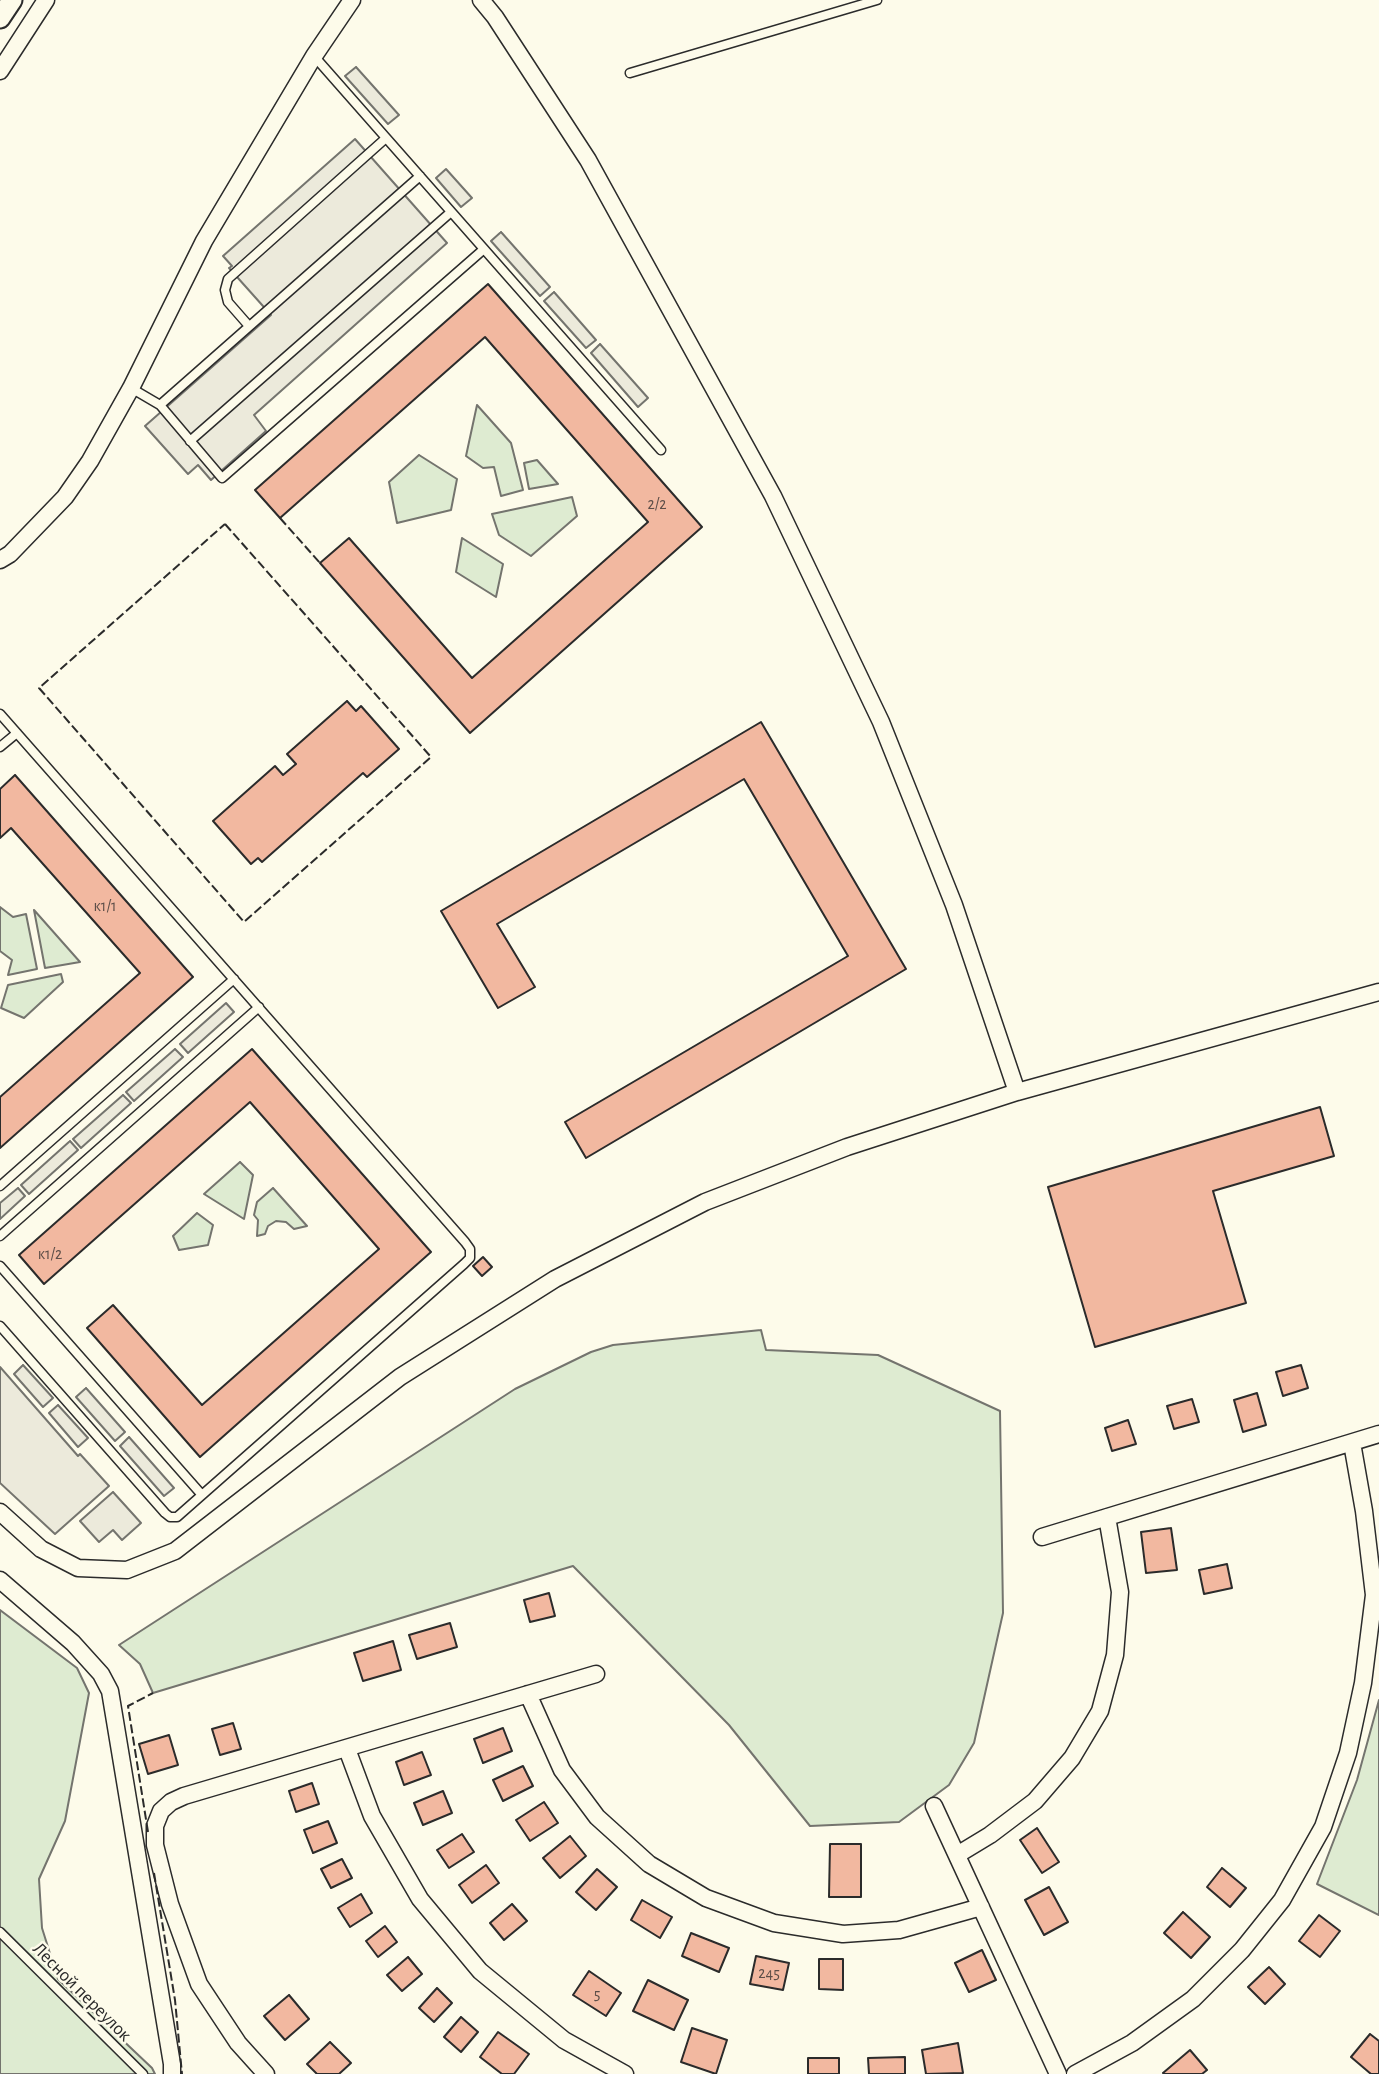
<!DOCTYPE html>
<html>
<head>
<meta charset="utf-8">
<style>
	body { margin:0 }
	canvas { display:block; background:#fdfbea }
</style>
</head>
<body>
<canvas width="1379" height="2074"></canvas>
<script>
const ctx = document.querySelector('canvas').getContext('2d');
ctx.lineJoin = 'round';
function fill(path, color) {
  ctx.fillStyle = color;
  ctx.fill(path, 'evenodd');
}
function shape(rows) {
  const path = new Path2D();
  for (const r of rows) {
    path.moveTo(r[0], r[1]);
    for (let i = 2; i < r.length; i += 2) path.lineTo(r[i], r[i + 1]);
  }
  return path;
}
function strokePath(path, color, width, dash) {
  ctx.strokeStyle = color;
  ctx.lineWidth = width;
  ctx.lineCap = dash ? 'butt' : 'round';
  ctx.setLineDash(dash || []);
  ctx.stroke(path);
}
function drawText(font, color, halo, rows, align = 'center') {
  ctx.font = font + ' "Alegreya Sans",sans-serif';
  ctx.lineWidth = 5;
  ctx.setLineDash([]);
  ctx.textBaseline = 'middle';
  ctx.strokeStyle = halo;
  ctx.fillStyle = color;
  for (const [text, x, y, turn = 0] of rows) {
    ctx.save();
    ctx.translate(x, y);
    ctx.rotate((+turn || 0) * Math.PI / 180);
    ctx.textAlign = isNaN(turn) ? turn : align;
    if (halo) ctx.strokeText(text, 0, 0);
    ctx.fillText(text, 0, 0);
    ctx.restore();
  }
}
const green = shape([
	[477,405,511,443,523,490,501,496,494,467,483,468,466,456,477,405],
	[419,455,457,479,451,510,397,523,389,482,419,455],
	[537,460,558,484,529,489,524,463,537,460],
	[572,497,577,516,531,556,499,535,492,514,572,497],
	[462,538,503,564,496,597,456,572,462,538],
	[0,907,13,917,26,914,37,969,8,975,12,960,0,951,0,907],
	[34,910,80,962,45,968,34,910],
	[61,974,63,982,24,1018,1,1008,8,985,61,974],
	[240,1162,253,1175,244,1219,204,1194,240,1162],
	[273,1188,307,1226,294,1229,286,1222,276,1221,268,1226,265,1234,257,1236,258,1220,254,1215,257,1202,273,1188],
	[197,1213,213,1225,208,1245,179,1250,173,1236,197,1213],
	[761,1330,766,1350,878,1355,1000,1411,1003,1613,974,1743,949,1785,899,1822,810,1826,729,1725,573,1566,153,1693,140,1664,119,1645,515,1389,591,1352,613,1345,761,1330],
	[0,1610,77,1668,89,1693,65,1821,39,1879,42,1928,58,1979,152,2068,155,2074,0,2074,0,1610],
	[1379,1700,1379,1915,1317,1884,1357,1780,1379,1700]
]);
fill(green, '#deebd1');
strokePath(green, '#74746e', 2);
const parking = shape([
	[356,67,399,115,388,124,345,76,356,67],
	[355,139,447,243,254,415,266,431,211,480,198,465,188,474,145,426,271,315,229,268,232,266,223,256,355,139],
	[446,169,472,198,461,207,436,178,446,169],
	[501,232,550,287,540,296,491,241,501,232],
	[554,292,596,340,586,348,544,301,554,292],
	[600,344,648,398,638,407,591,353,600,344],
	[226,1003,234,1012,188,1053,180,1044,226,1003],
	[175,1049,183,1057,134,1101,126,1092,175,1049],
	[123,1095,131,1103,81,1148,73,1139,123,1095],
	[70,1141,78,1150,29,1194,21,1185,70,1141],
	[18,1188,25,1196,0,1219,0,1203,18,1188],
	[23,1365,53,1398,43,1407,14,1374,23,1365],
	[0,1367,78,1456,80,1454,109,1486,55,1534,0,1483,0,1367],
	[86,1388,125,1432,115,1441,76,1397,86,1388],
	[58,1405,88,1438,78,1447,49,1413,58,1405],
	[129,1437,174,1488,164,1496,120,1446,129,1437],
	[113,1492,141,1523,122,1540,113,1530,99,1542,80,1521,113,1492]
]);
fill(parking, '#eceadb');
strokePath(parking, '#74746e', 2);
const building = shape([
	[488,284,702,527,470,733,320,563,349,538,472,678,648,522,485,337,280,518,255,490,488,284],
	[347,701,356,711,361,706,399,749,367,777,363,773,262,862,258,858,251,864,213,821,275,766,283,775,296,764,287,754,347,701],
	[761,722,906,969,586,1158,565,1122,848,956,744,779,497,924,535,987,498,1008,441,911,761,722],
	[15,775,193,977,0,1148,0,1097,140,973,11,828,0,838,0,789,15,775],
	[252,1049,431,1252,200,1457,87,1328,113,1305,202,1405,379,1249,250,1102,44,1284,19,1255,252,1049],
	[1320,1107,1334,1156,1213,1191,1246,1303,1095,1347,1048,1187,1320,1107],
	[483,1257,492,1267,482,1276,473,1266,483,1257],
	[1301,1365,1308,1388,1283,1396,1276,1372,1301,1365],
	[1257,1393,1266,1425,1243,1432,1234,1400,1257,1393],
	[1192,1399,1199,1422,1174,1429,1167,1406,1192,1399],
	[1128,1420,1136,1444,1112,1451,1105,1428,1128,1420],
	[1171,1528,1177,1570,1146,1573,1141,1532,1171,1528],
	[1227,1564,1232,1588,1204,1594,1199,1570,1227,1564],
	[549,1593,555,1616,530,1622,524,1600,549,1593],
	[450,1623,457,1647,417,1659,409,1635,450,1623],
	[393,1641,401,1670,363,1681,354,1653,393,1641],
	[233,1723,241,1749,220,1755,212,1729,233,1723],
	[503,1728,512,1751,483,1763,474,1739,503,1728],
	[169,1735,178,1765,148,1774,139,1744,169,1735],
	[422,1752,431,1775,404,1785,396,1762,422,1752],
	[523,1766,533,1786,503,1801,493,1780,523,1766],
	[312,1783,319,1804,296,1812,289,1791,312,1783],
	[443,1791,452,1813,423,1825,414,1803,443,1791],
	[544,1802,558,1823,530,1841,516,1820,544,1802],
	[328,1821,337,1843,313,1853,304,1830,328,1821],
	[1037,1828,1059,1862,1042,1873,1020,1840,1037,1828],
	[462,1834,474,1852,449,1868,437,1850,462,1834],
	[570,1836,586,1856,560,1878,543,1858,570,1836],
	[830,1844,861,1844,861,1897,829,1897,830,1844],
	[342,1859,352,1878,331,1888,321,1869,342,1859],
	[486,1865,499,1883,472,1903,459,1885,486,1865],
	[1222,1868,1246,1888,1230,1907,1207,1887,1222,1868],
	[597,1869,617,1887,596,1910,576,1892,597,1869],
	[1049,1887,1068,1922,1044,1935,1025,1900,1049,1887],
	[361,1894,372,1913,350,1927,338,1908,361,1894],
	[642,1900,672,1917,660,1938,631,1920,642,1900],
	[512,1904,527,1921,504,1940,490,1923,512,1904],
	[1183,1912,1210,1937,1191,1958,1164,1933,1183,1912],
	[1319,1915,1340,1931,1320,1957,1299,1941,1319,1915],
	[385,1926,397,1942,378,1957,366,1941,385,1926],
	[691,1933,729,1948,719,1972,682,1956,691,1933],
	[982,1950,996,1980,969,1992,955,1963,982,1950],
	[756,1956,789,1963,783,1990,750,1984,756,1956],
	[408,1957,422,1974,402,1991,387,1975,408,1957],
	[819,1959,843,1959,843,1990,819,1989,819,1959],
	[1269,1967,1285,1984,1265,2004,1248,1987,1269,1967],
	[589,1971,621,1993,606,2016,573,1995,589,1971],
	[648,1980,688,2000,674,2030,633,2011,648,1980],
	[437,1988,452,2003,434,2022,419,2008,437,1988],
	[289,1995,309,2019,285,2040,264,2016,289,1995],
	[461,2017,478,2032,461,2052,444,2037,461,2017],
	[692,2028,727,2040,716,2074,681,2062,692,2028],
	[498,2032,529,2054,514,2074,502,2074,480,2057,498,2032],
	[1370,2034,1379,2041,1379,2074,1371,2074,1351,2057,1370,2034],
	[330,2042,351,2063,339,2074,317,2074,307,2064,330,2042],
	[958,2043,963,2073,926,2074,922,2050,958,2043],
	[1190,2050,1207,2070,1202,2074,1164,2074,1163,2073,1190,2050],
	[905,2057,905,2074,869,2074,868,2058,905,2057],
	[808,2058,839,2058,839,2074,808,2074,808,2058]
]);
fill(building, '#f2b8a0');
strokePath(building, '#2b2b2b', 2);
const service = shape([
	[314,56,661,450],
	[630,73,877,0],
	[249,326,228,302,225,290,228,279,386,138],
	[131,388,160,405,222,478,484,249],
	[160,405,420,176],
	[190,441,451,212],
	[0,714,465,1242,470,1249,470,1258,464,1264,177,1517,170,1517,165,1513,0,1326],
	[0,747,17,733],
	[0,1186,234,979],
	[0,1236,259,1007],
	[0,1266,202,1495],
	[0,1932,143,2074]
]);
const minor = shape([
	[481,0,495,17,588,160,773,496,881,722,954,905,1017,1092],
	[0,71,46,0],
	[0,560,10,554,65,497,90,461,131,388,204,241,314,56,352,0],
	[0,1512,41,1549,78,1568,127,1570,175,1551,400,1377,555,1279,705,1202,847,1147,1017,1092,1379,992],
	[1042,1537,1379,1434],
	[0,1580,73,1643,101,1674,110,1691,172,2064,172,2074],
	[528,1694,562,1770,597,1817,649,1864,706,1898,774,1923,843,1934,899,1930,981,1907],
	[347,1749,372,1816,420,1899,480,1971,564,2040,625,2074],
	[934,1806,1058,2074],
	[957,1855,990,1835,1035,1801,1072,1758,1100,1711,1115,1655,1120,1592,1107,1517],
	[266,2074,238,2043,199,1984,170,1904,155,1845,155,1826,161,1811,171,1802,184,1796,596,1674],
	[1075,2074,1132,2043,1193,1999,1242,1950,1282,1900,1323,1827,1348,1753,1363,1683,1374,1595,1364,1511,1352,1443]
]);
const tertiary = shape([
	[0,18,12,0]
]);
strokePath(service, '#2b2b2b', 11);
strokePath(minor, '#2b2b2b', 19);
strokePath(tertiary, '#2b2b2b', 23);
strokePath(service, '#fdfbea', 8);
strokePath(minor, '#fdfbea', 16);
strokePath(tertiary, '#fdfbea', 19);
strokePath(shape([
	[280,518,320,563],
	[225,524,431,757,244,922,39,688,225,524],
	[148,1832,128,1706,153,1693],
	[154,1873,175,2000,182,2074]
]), '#2b2b2b', 2, [9, 3.5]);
drawText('16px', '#5d4e48', null, [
	["2/2",657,504],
	["к1/1",105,906],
	["к1/2",50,1254],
	["245",769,1973],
	["5",597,1994]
]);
drawText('19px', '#2b2b2b', '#fdfbea', [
	["Лесной переулок",82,1992,45]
]);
</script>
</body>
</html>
